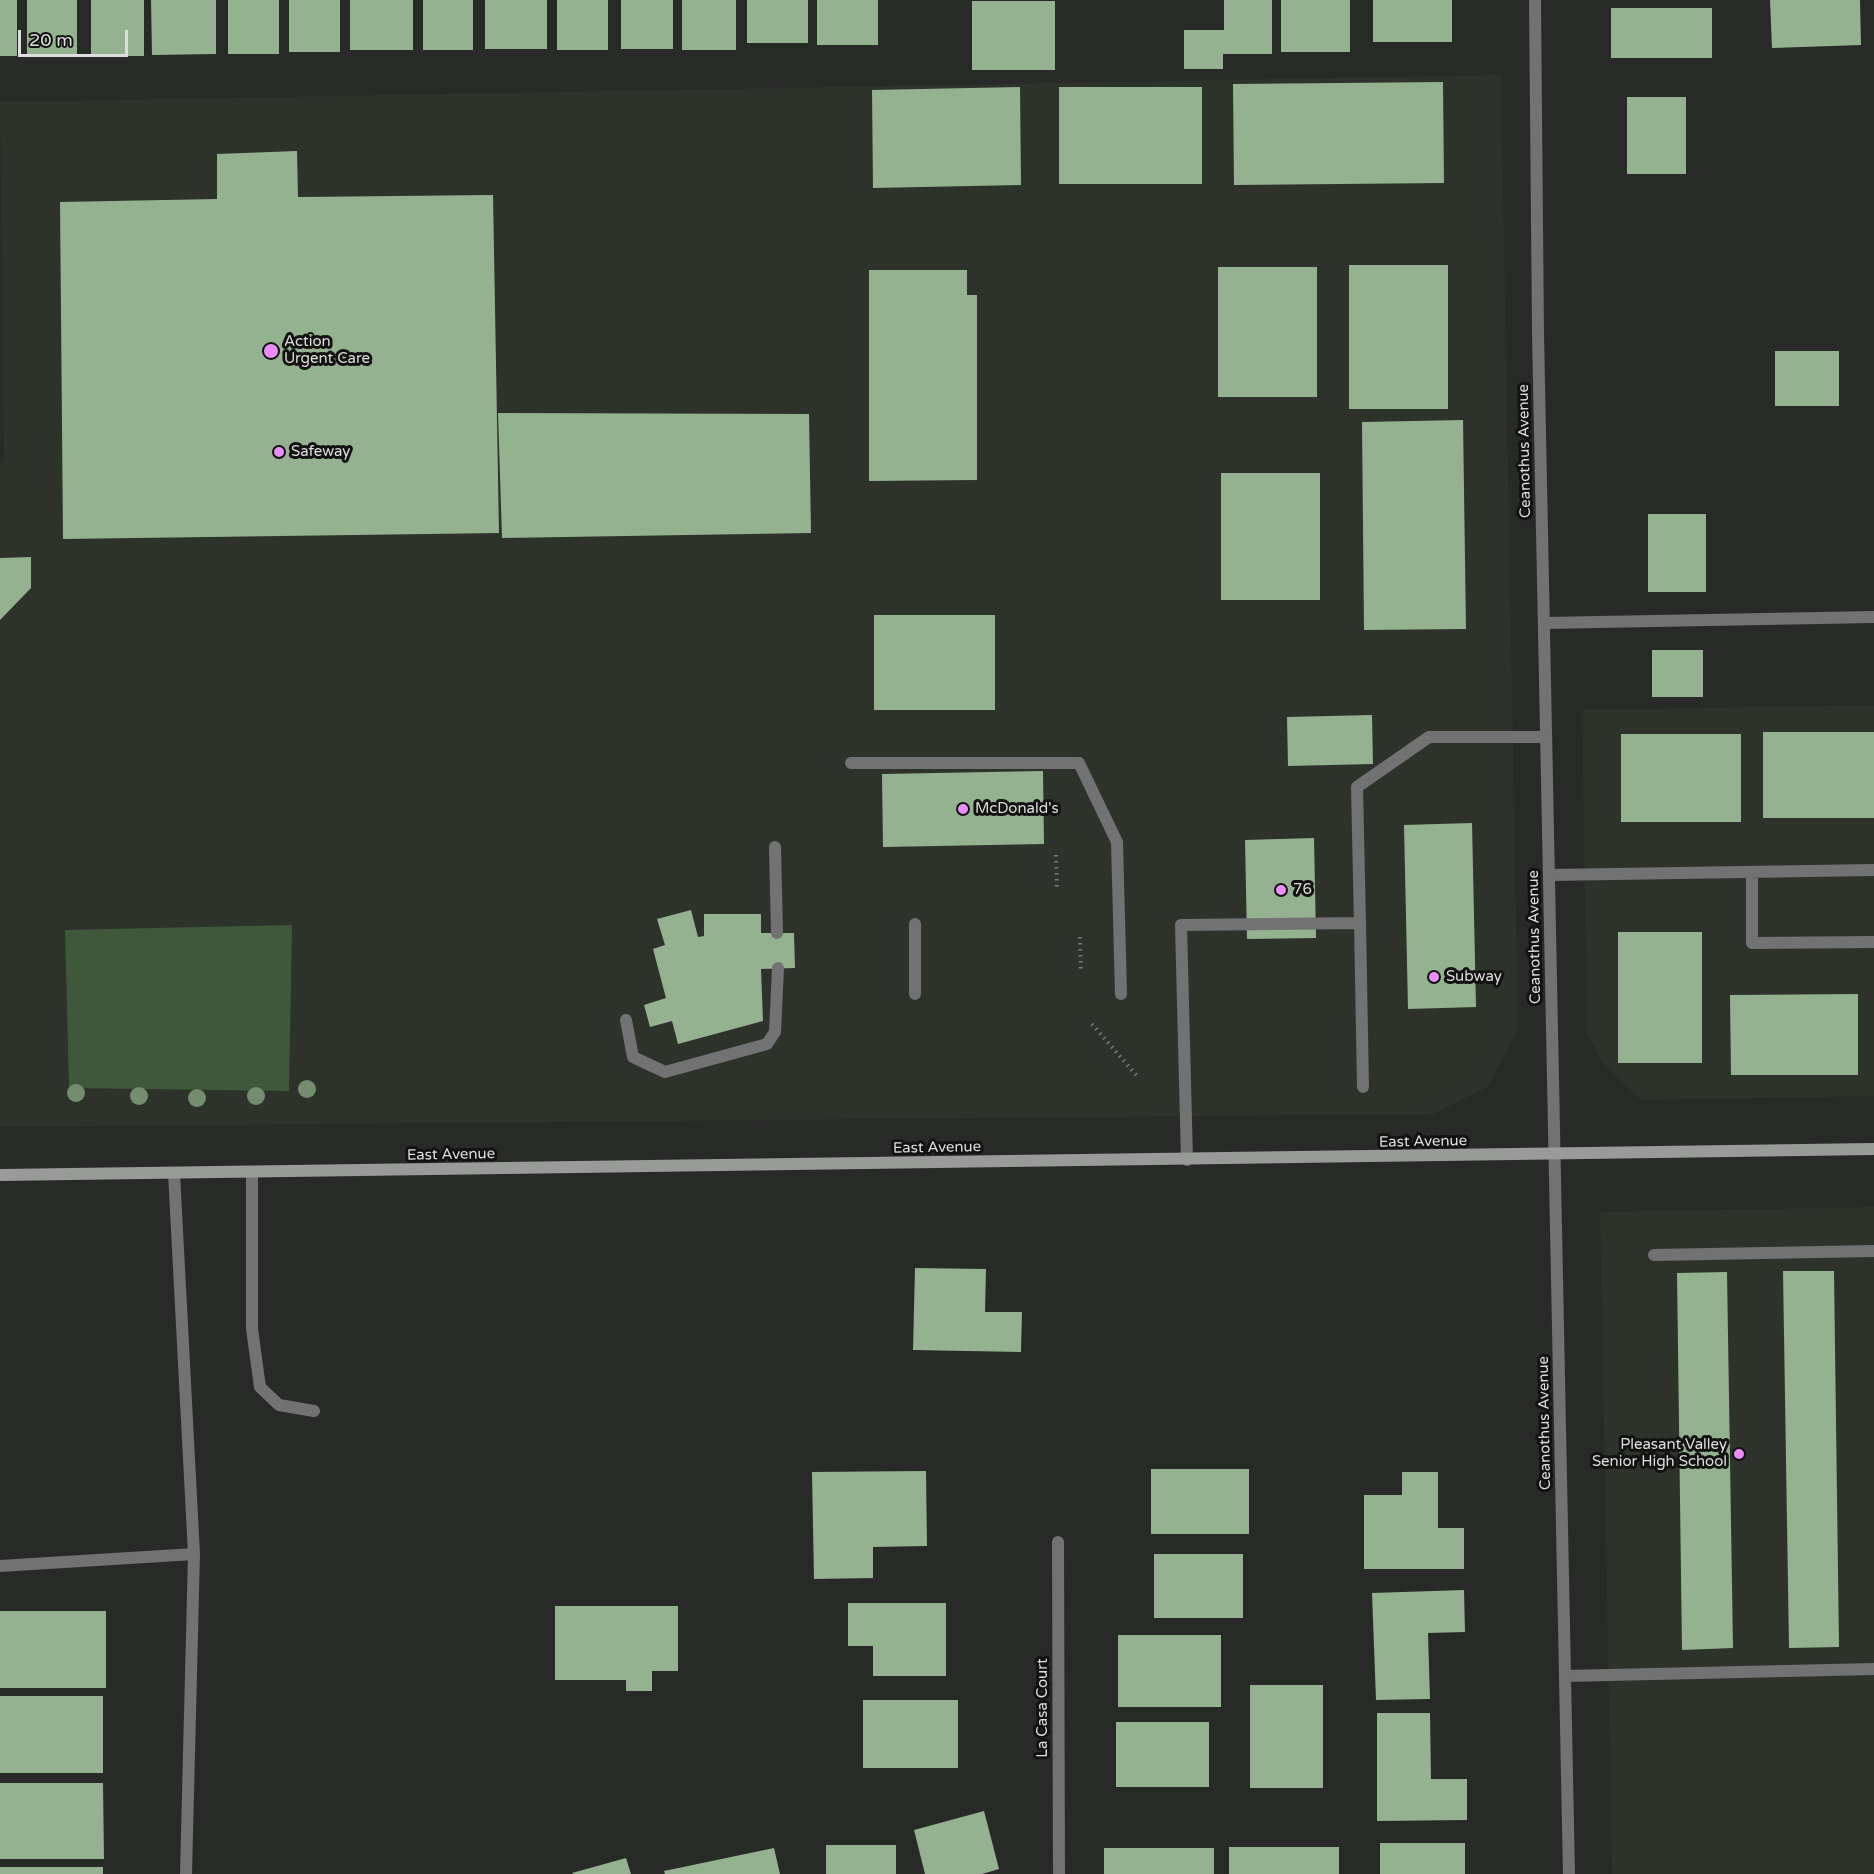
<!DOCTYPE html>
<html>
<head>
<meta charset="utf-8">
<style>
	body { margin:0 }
	#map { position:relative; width:1874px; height:1874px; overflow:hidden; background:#282a28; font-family:"Varela Round",sans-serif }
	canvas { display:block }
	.scale { position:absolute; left:18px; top:30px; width:110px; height:27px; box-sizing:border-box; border:3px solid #dcdddc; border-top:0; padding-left:8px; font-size:18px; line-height:21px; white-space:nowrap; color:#dcdddc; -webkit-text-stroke:4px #121211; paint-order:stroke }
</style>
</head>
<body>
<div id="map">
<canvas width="1874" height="1874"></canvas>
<div class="scale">20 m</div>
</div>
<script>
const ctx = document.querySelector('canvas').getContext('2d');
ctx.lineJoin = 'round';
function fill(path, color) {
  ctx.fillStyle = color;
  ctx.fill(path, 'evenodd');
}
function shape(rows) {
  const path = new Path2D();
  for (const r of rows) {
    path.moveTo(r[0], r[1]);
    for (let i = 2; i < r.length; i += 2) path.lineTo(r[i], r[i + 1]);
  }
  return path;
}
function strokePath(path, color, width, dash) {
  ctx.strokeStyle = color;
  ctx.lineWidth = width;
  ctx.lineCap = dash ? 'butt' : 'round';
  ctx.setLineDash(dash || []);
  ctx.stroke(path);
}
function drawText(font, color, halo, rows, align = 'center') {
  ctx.font = font + ' "Varela Round",sans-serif';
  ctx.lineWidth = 6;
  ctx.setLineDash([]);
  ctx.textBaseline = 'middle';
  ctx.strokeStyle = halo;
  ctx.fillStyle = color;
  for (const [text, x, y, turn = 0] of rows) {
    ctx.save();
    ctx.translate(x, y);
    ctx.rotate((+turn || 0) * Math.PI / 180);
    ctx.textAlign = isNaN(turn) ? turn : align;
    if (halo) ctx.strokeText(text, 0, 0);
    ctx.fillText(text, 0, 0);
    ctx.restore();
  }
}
fill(shape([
	[1501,75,1518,1029,1488,1087,1433,1114,0,1127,0,463,4,462,0,102],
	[1874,705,1874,1096,1641,1100,1602,1062,1587,1033,1582,710],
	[1874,1207,1874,1874,1612,1874,1600,1212]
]), '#2d332b');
fill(shape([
	[292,925,289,1091,69,1088,65,930]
]), '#3f583b');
fill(shape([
	[0,0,17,0,17,56,0,56],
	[27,0,77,0,77,55,27,55],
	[91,0,144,0,144,56,91,56],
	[151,0,216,0,216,54,152,55],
	[228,0,279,0,279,54,228,54],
	[289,0,340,0,340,52,289,52],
	[350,0,413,0,413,50,350,50],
	[423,0,473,0,473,50,423,50],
	[485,0,547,0,547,49,485,49],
	[557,0,608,0,608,50,557,50],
	[621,0,673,0,673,49,621,49],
	[682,0,736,0,736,50,682,50],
	[747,0,808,0,808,43,747,43],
	[817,0,878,0,878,45,817,45],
	[1224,0,1272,0,1272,54,1223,54,1223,69,1184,69,1184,30,1224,30],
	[1281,0,1350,0,1350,52,1281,52],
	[1373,0,1452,0,1452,42,1373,42],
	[1770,0,1860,0,1861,45,1772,48],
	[972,1,1055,1,1055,70,972,70],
	[1611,8,1712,8,1712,58,1611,58],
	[1443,82,1444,183,1234,185,1233,84],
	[1020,87,1021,185,873,188,872,90],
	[1059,87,1202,87,1202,184,1059,184],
	[1627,97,1686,97,1686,174,1627,174],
	[297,151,298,197,493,195,499,533,63,539,60,202,217,199,217,154],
	[1349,265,1448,265,1448,409,1349,409],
	[1218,267,1317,267,1317,397,1218,397],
	[869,270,967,270,967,295,977,295,977,480,869,481],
	[1775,351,1839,351,1839,406,1775,406],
	[498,413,809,414,811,533,502,538],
	[1463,420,1466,629,1364,630,1362,422],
	[1221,473,1320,473,1320,600,1221,600],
	[1648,514,1706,514,1706,592,1648,592],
	[31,557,31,588,0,620,0,558],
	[874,615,995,615,995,710,874,710],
	[1652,650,1703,650,1703,697,1652,697],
	[1372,715,1373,764,1288,766,1287,717],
	[1763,732,1874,732,1874,818,1763,818],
	[1621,734,1741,734,1741,822,1621,822],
	[1043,771,1044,844,883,847,882,774],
	[1472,823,1476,1007,1408,1009,1404,825],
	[1314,838,1316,938,1247,939,1245,840],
	[691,910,698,937,704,936,704,914,761,914,761,933,794,933,795,968,761,969,763,1021,678,1044,672,1021,650,1027,644,1005,666,998,653,949,665,945,657,919],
	[1618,932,1702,932,1702,1063,1618,1063],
	[1858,994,1858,1075,1731,1075,1730,995],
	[915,1268,986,1269,985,1312,1022,1312,1021,1352,913,1350],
	[1783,1271,1834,1271,1839,1647,1789,1648],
	[1727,1272,1733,1648,1682,1650,1677,1273],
	[1151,1469,1249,1469,1249,1534,1151,1534],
	[926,1471,927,1546,873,1547,873,1578,814,1579,812,1472],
	[1402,1472,1438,1472,1438,1528,1464,1528,1464,1569,1364,1569,1364,1495,1402,1495],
	[1154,1554,1243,1554,1243,1618,1154,1618],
	[1464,1590,1465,1632,1428,1633,1430,1699,1376,1700,1372,1593],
	[848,1603,946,1603,946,1676,873,1676,873,1646,848,1646],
	[555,1606,678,1606,678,1671,652,1671,652,1691,626,1691,626,1680,555,1680],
	[0,1611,106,1611,106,1688,0,1688],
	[1118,1635,1221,1635,1221,1707,1118,1707],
	[1250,1685,1323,1685,1323,1788,1250,1788],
	[0,1696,103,1696,103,1773,0,1773],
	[863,1700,958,1700,958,1768,863,1768],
	[1377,1713,1430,1713,1431,1779,1467,1779,1467,1820,1377,1821],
	[1116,1722,1209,1722,1209,1787,1116,1787],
	[0,1783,103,1783,104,1859,0,1859],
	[984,1811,999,1869,982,1874,925,1874,914,1830],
	[1380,1843,1465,1843,1465,1874,1380,1874],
	[826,1845,896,1845,896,1874,826,1874],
	[1229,1847,1339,1847,1339,1874,1229,1874],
	[774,1848,780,1874,665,1874,664,1871],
	[1104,1848,1214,1848,1214,1874,1104,1874],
	[626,1858,631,1874,573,1874,572,1873],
	[0,1867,103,1867,103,1874,0,1874]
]), '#95b290');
strokePath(shape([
	[1056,855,1057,890],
	[1080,937,1081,972],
	[1092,1024,1137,1076]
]), '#787978', 4, [1.5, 4.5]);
strokePath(shape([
	[1544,623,1874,617],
	[851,763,1079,763,1117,842,1121,994],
	[775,847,777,933],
	[1752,872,1752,943,1874,942],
	[1549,875,1874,870],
	[1360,923,1363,1087],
	[915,924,915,994],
	[626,1020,633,1057,665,1072,767,1044,775,1032,778,968],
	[1187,1160,1181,925,1360,923,1357,787,1429,737,1545,737],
	[252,1172,252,1329,260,1387,279,1405,314,1411],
	[174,1173,194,1554,186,1874],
	[1654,1255,1874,1251],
	[0,1566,194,1554],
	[1565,1676,1874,1669]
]), '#717271', 12);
strokePath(shape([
	[1535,0,1538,333,1569,1874],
	[1058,1542,1059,1874]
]), '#717271', 12);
strokePath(shape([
	[0,1175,1874,1149]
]), '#999b99', 12);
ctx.fillStyle = '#738d6e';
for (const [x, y] of [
	[307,1089],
	[76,1093],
	[139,1096],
	[256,1096],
	[197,1098]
]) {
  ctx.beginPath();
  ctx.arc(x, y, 9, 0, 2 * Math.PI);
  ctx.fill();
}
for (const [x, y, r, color] of [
	[271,351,8,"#ea8dfd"],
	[279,452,6,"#ea8dfd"],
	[963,809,6,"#ea8dfd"],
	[1281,890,6,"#ea8dfd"],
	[1434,977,6,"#ea8dfd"],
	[1739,1454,6,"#ea8dfd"]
]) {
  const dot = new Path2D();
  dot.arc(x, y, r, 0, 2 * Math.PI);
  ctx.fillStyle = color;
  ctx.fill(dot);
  strokePath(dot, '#121211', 2);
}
drawText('15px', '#dcdddc', '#121211', [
	["Action",284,342],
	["Urgent Care",284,359],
	["Safeway",291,452],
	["McDonald's",975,809],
	["76",1293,890],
	["Subway",1446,977],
	["Pleasant Valley",1727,1445,"right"],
	["Senior High School",1727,1462,"right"]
], 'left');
drawText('15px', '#dcdddc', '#121211', [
	["Ceanothus Avenue",1525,451,-91],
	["Ceanothus Avenue",1535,937,-91],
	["East Avenue",1423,1142,-1],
	["East Avenue",937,1148,-1],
	["East Avenue",451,1155,-1],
	["Ceanothus Avenue",1545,1423,-91],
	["La Casa Court",1043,1708,-90]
]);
</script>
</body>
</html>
